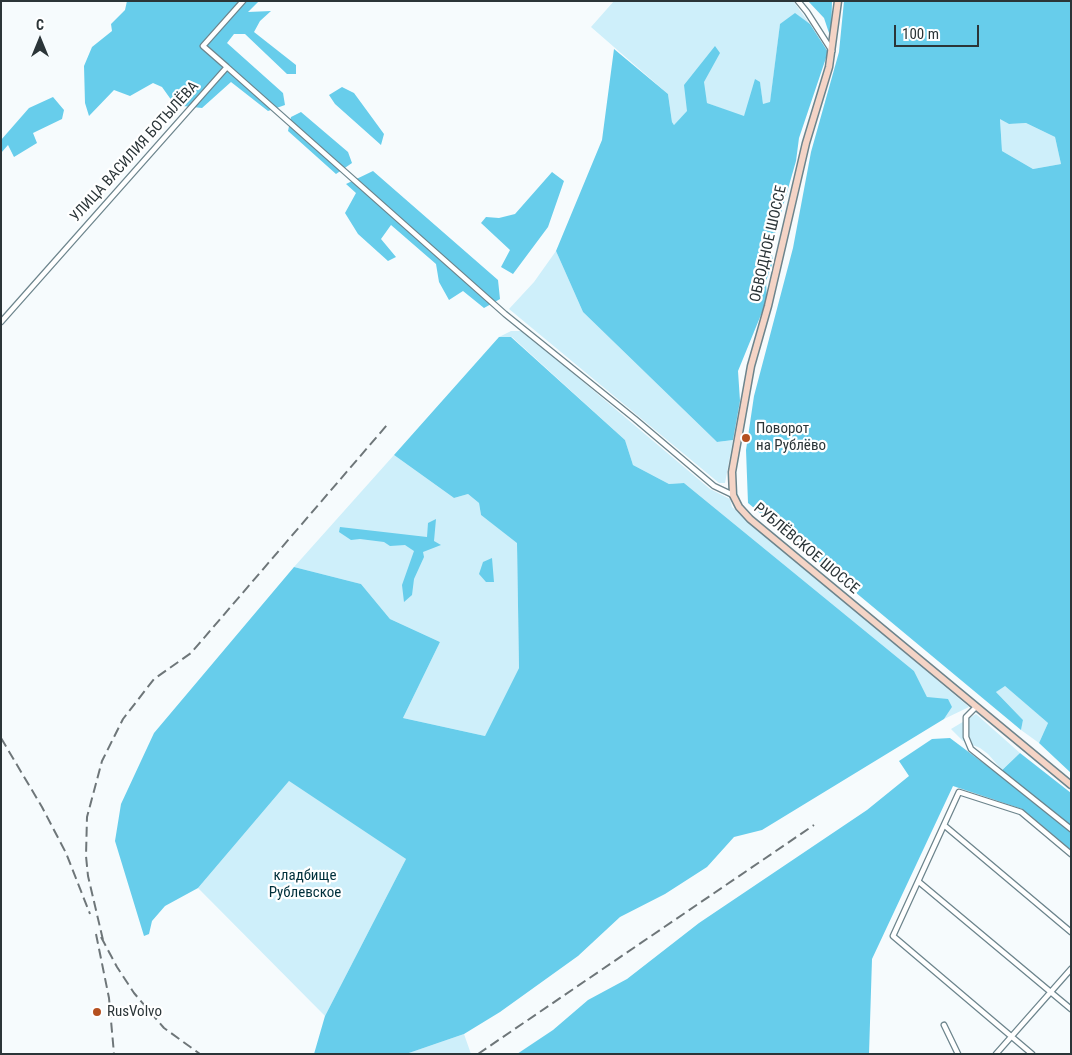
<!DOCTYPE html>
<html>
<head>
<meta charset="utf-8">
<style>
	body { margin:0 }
	#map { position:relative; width:1072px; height:1055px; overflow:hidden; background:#f6fbfd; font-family:"Roboto Condensed",sans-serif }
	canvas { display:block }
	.frame { position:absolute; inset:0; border:2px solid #2b3538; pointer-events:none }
	.north { position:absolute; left:15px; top:15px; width:50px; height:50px; -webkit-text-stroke:4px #fff; paint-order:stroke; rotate:0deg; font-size:14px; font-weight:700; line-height:20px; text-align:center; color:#2b3538 }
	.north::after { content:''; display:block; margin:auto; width:18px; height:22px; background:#2b3538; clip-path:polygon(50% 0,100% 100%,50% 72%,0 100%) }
	.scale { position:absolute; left:894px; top:25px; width:85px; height:22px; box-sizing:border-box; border:2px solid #2b3538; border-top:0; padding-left:6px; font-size:15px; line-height:18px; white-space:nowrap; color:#2b3538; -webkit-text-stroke:4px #fff; paint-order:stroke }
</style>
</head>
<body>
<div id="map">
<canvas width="1072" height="1055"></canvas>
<div class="frame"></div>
<div class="north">С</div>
<div class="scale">100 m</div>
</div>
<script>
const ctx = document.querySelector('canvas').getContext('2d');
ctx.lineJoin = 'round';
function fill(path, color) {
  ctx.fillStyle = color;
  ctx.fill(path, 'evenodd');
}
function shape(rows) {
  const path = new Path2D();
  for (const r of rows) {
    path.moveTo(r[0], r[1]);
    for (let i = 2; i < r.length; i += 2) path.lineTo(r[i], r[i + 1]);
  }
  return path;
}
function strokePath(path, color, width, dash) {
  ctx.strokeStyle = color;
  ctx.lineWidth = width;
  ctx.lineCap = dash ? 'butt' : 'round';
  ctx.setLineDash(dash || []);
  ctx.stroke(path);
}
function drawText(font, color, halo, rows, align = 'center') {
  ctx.font = font + ' "Roboto Condensed",sans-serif';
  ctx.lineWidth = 4.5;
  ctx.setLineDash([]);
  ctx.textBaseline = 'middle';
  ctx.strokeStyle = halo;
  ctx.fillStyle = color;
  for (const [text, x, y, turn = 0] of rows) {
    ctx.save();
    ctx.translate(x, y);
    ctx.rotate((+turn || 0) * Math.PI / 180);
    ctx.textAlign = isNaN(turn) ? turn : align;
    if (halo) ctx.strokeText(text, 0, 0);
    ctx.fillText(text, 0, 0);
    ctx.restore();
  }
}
fill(shape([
	[614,1,793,1,810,24,795,14,780,25,770,103,763,105,760,83,744,117,707,103,705,93,674,125,672,122,668,94,591,27],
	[1000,118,1009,124,1026,123,1055,137,1061,164,1033,169,1002,151],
	[556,251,583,312,717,442,733,440,725,483,719,483,509,309,534,282],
	[511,331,523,331,710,489,730,499,732,507,739,513,969,707,944,719,952,707,927,697,914,671,684,483,669,484,633,465,625,440,512,337,499,337],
	[394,455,454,498,468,494,479,503,481,515,517,542,519,668,485,736,403,718,440,642,390,619,361,584,294,567],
	[1004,685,1048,723,1039,743,1021,730,1023,720,996,692],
	[976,714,1020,753,1002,770,988,754,980,748,963,741,951,729],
	[289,781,406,859,325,1016,198,888],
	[464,1034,471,1054,406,1054]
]), '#ceeffa');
fill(shape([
	[127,1,259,1,248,12,271,11,260,21,254,32,296,65,296,74,287,74,245,34,234,34,227,43,283,93,285,105,268,111,231,82,202,108,183,106,172,101,162,87,153,83,130,96,114,90,89,116,85,103,84,66,92,47,112,31,111,24,125,10],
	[808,1,832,1,831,39,824,18],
	[844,1,1071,1,1071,773,1039,743,1048,723,1005,686,996,692,1023,720,1021,730,748,503,746,450,754,396,793,248,811,152,839,52],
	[1000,119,1009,124,1026,123,1055,137,1061,164,1033,169,1002,151],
	[795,13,810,24,828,52,799,138,796,161,771,248,773,262,766,281,767,300,738,371,740,401,733,440,717,442,583,312,556,251,602,140,614,49,668,94,672,122,674,125,687,111,684,85,715,46,720,53,704,82,707,103,744,116,755,79,760,82,763,104,770,102,780,24],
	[342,87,354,93,384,134,381,145,335,104,329,95],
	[53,97,64,110,62,119,33,133,37,143,14,157,8,145,1,153,1,140,29,108],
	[301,112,348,152,352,163,336,174,288,131,291,117],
	[373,171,498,280,500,299,484,308,463,291,449,300,439,282,436,264,391,225,381,239,396,257,388,261,358,234,345,213,356,193,346,184],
	[552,172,564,181,548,227,513,274,501,267,510,250,481,223,486,217,499,218,515,214],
	[499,337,511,337,625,440,633,465,669,484,684,483,914,671,927,697,948,699,952,707,944,719,762,830,734,837,707,867,665,894,620,917,578,956,500,1012,464,1034,406,1054,314,1054,325,1016,406,859,289,781,198,888,165,906,152,921,149,934,144,936,115,841,121,804,154,733,294,567,361,584,390,619,440,642,403,718,485,736,519,668,517,543,481,515,479,503,468,494,454,498,394,455],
	[436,519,434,541,441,545,423,552,424,557,414,579,412,595,404,602,402,585,414,551,405,545,390,546,384,542,360,539,351,540,339,532,340,527,427,537,428,523],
	[492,558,494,582,486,582,479,574,483,562],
	[950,738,998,774,1020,753,1071,793,1071,850,1022,809,953,786,872,959,869,1054,517,1054,553,1030,588,1000,627,979,699,923,867,810,909,776,899,761,932,739]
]), '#67cdeb');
const street = shape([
	[798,1,807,12,832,51],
	[227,67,505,314,635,419,714,486,733,495],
	[1,322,227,67,203,46,243,1],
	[976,707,966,717,966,737,971,749,1071,829],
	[945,826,1071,932],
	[919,882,1071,1009],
	[944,1025,958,1054],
	[996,1054,1071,969],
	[1032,1054,893,936,959,792,1021,812,1071,854]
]);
const secondary = shape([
	[838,1,829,67,806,143,768,306,751,366,732,472,733,495,739,507,750,519,1071,785]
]);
strokePath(street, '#6c848c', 7);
strokePath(secondary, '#6c848c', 9);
strokePath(street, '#fff', 4.5);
strokePath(secondary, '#f4d4c6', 6);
strokePath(shape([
	[1,738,42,807,66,853,90,914],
	[96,934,109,998,114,1054],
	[101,937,117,967,134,993,164,1028,200,1054],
	[103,940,88,876,86,856,87,817,102,761,123,719,154,679,191,653,387,425],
	[478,1054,814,825]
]), '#6e7679', 2, [10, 5]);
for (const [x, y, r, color] of [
	[746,438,5,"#b55020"],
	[97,1012,5,"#b55020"]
]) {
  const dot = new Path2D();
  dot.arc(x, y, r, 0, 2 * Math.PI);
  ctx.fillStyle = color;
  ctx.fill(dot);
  strokePath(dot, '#fff', 2);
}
drawText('15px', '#2b3538', '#fff', [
	["УЛИЦА ВАСИЛИЯ БОТЫЛЁВА",135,152,-48],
	["ОБВОДНОЕ ШОССЕ",769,244,-77],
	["РУБЛЁВСКОЕ ШОССЕ",806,549,40]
]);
drawText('15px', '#2b3538', '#fff', [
	["Поворот",756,429],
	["на Рублёво",756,446],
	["RusVolvo",107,1012]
], 'left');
drawText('15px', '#00303c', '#fff', [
	["кладбище",305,876],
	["Рублевское",305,893]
]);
</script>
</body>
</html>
